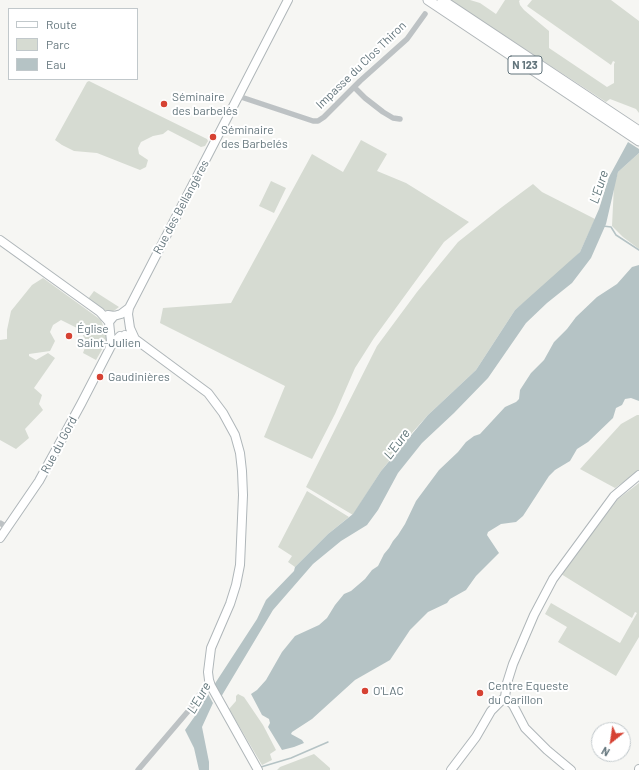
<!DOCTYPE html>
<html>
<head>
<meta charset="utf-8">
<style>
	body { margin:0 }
	#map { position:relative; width:639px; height:770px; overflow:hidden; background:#f6f6f3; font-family:Barlow,sans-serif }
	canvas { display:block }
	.legend { position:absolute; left:8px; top:8px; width:130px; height:72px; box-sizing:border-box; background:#fff; border:1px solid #c1c8cb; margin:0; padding:5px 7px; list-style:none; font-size:12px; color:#63757c }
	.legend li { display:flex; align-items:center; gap:8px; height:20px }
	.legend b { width:20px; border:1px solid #c1c8cb }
	.north { position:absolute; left:591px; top:722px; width:40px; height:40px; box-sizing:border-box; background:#fff; border:1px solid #c1c8cb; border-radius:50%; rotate:210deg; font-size:11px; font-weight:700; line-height:16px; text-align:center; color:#63757c }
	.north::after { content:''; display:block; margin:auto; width:14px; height:18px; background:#d64233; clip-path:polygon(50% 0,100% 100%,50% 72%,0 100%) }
</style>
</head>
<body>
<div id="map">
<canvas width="639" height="770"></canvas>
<ul class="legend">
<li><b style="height:5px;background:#fff"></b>Route</li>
<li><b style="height:11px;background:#d6dbd2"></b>Parc</li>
<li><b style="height:11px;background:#b5c3c5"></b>Eau</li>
</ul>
<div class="north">N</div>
</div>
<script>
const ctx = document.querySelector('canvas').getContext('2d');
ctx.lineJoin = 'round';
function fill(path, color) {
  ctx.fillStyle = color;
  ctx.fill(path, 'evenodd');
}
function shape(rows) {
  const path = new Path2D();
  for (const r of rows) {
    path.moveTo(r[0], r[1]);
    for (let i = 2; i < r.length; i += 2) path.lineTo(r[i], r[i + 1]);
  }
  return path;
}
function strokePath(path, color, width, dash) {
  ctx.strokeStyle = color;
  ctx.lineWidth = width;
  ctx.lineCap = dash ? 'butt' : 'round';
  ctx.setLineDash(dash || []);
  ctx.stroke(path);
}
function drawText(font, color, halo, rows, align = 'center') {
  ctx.font = font + ' Barlow,sans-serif';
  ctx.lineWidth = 4;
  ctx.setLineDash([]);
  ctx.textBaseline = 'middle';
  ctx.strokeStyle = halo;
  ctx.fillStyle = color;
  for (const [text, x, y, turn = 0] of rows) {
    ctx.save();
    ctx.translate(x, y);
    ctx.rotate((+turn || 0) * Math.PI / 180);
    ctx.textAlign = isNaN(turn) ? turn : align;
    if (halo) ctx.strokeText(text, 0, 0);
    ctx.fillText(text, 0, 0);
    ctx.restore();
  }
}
fill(shape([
	[450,0,470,0,480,3,496,14,505,0,520,0,519,1,520,5,524,10,549,31,549,48,607,87,614,83,614,64,615,62,613,61,611,65,527,6,532,0,611,0,639,21,639,113,636,109,610,99,606,102],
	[89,81,207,139,208,141,205,146,201,147,168,130,163,134,153,136,141,142,138,148,139,154,148,160,146,167,140,170,97,153,74,151,62,145,55,140,87,82],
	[361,140,387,154,377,171,406,183,469,222,444,242,374,338,355,368,335,414,312,459,264,437,285,386,160,323,163,308,231,303,312,154,343,172],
	[639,153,639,249,623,237,612,226,614,185,618,172],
	[271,181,286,188,274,213,259,206],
	[533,184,542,192,595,219,580,252,554,279,515,310,476,370,428,415,411,434,381,471,353,515,306,487,377,346,417,292,458,242,502,207],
	[43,278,101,320,108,339,96,360,83,353,87,342,79,329,61,320,53,325,50,332,55,341,50,351,29,354,29,356,36,360,48,353,55,358,34,388,42,395,39,404,43,410,25,429,29,438,16,449,0,440,0,340,7,339,7,330,11,311,32,285],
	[94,291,119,307,111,313,102,309,88,299],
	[637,415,639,415,639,471,615,488,580,469,621,424],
	[639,483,639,637,616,676,558,642,567,627,545,614,551,603,620,643,637,613,635,612,632,618,561,574,618,499],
	[307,491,349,517,328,534,295,567,288,562,292,556,278,547],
	[238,694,244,697,263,725,276,750,270,754,272,760,262,765,229,709,236,701,236,696],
	[314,754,330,768,330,770,277,770,280,767]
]), '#d6dbd2');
fill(shape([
	[628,142,639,149,639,153,618,172,606,224,591,258,572,283,547,303,526,323,488,378,454,413,422,443,398,473,378,510,367,525,341,541,313,564,273,610,221,697,214,685,257,619,266,600,294,571,295,567,328,534,353,514,381,471,428,415,476,370,515,310,580,252,599,209,609,177],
	[639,265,639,401,631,398,625,399,622,405,616,408,613,418,588,442,577,449,570,461,555,470,549,476,523,516,516,522,501,524,488,532,487,535,499,553,476,576,466,590,450,599,447,603,428,612,410,630,390,660,355,680,312,719,292,732,291,734,302,740,304,743,294,747,282,750,268,727,270,723,269,719,262,715,251,694,257,690,266,680,282,652,295,636,319,625,327,618,335,605,344,594,351,591,365,579,372,570,378,566,384,554,389,548,393,541,398,535,405,524,416,501,439,470,458,452,466,442,474,436,480,434,505,407,516,402,519,399,520,390,531,373,544,360,554,342,567,329,576,317,597,297,617,284,632,267],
	[207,692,213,703,202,727,209,762,209,770,199,770,194,748,185,730,195,716]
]), '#b5c3c5');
strokePath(shape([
	[603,226,611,227,616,235,639,250],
	[261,767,291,758,328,742]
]), '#b5c3c5', 1.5);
const secondary = shape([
	[0,240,100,312,109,322],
	[108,315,114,316,121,314,129,308],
	[125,335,135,339,208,393,223,413,235,435,240,453,242,471,243,495,240,565,236,585,230,604,211,648,208,672,209,680,211,686,258,770],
	[135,339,130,328,128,314,129,308,288,0],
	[110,347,120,336],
	[0,538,39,481,81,404,110,348,111,341,109,322,114,316],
	[505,697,513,705,525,728,547,750,571,770],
	[451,770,476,737,491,711,505,697,507,683,513,664,534,615,553,579,614,496,639,475],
	[639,770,639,769]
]);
const primary = shape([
	[428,0,639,141],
	[442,0,639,131]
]);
strokePath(secondary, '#afb6b9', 10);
strokePath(primary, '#b0b6b9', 11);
strokePath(shape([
	[354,87,365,98,383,112,393,118,400,119],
	[238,96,313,121,318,121,324,117,360,81,407,39,425,14],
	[0,523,7,527],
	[138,770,190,709,209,680]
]), '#bdc2c4', 5.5);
strokePath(secondary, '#fff', 8);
strokePath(primary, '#fff', 9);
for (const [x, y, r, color] of [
	[164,104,4,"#d64233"],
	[213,137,4,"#d64233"],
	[69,336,4,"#d64233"],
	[100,377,4,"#d64233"],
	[365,691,4,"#d64233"],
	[480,693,4,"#d64233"]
]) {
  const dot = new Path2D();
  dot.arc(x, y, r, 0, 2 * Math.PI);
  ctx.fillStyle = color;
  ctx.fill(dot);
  strokePath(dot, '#fff', 1.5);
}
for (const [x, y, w] of [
	[525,65,34]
]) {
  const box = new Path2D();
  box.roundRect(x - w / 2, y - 9, w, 18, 3);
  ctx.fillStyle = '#fff';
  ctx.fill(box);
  strokePath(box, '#63757c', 1);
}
drawText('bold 11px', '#63757c', null, [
	["N 123",525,65]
]);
drawText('12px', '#63757c', '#fff', [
	["Impasse du Clos Thiron",361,65,-44],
	["Rue des Bellangères",181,207,-62],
	["Rue du Gord",59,445,-62]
]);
drawText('12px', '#63757c', '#fff', [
	["Séminaire",172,97],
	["des barbelés",172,111],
	["Séminaire",221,130],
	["des Barbelés",221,144],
	["Église",77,329],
	["Saint-Julien",77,343],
	["Gaudinières",108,377],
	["Centre Equeste",488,686],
	["du Carillon",488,700],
	["O'LAC",373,691]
], 'left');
drawText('italic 13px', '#5e7478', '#fff', [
	["L'Eure",599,187,-72],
	["L'Eure",397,444,-53],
	["L'Eure",199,698,-60]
]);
</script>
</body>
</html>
